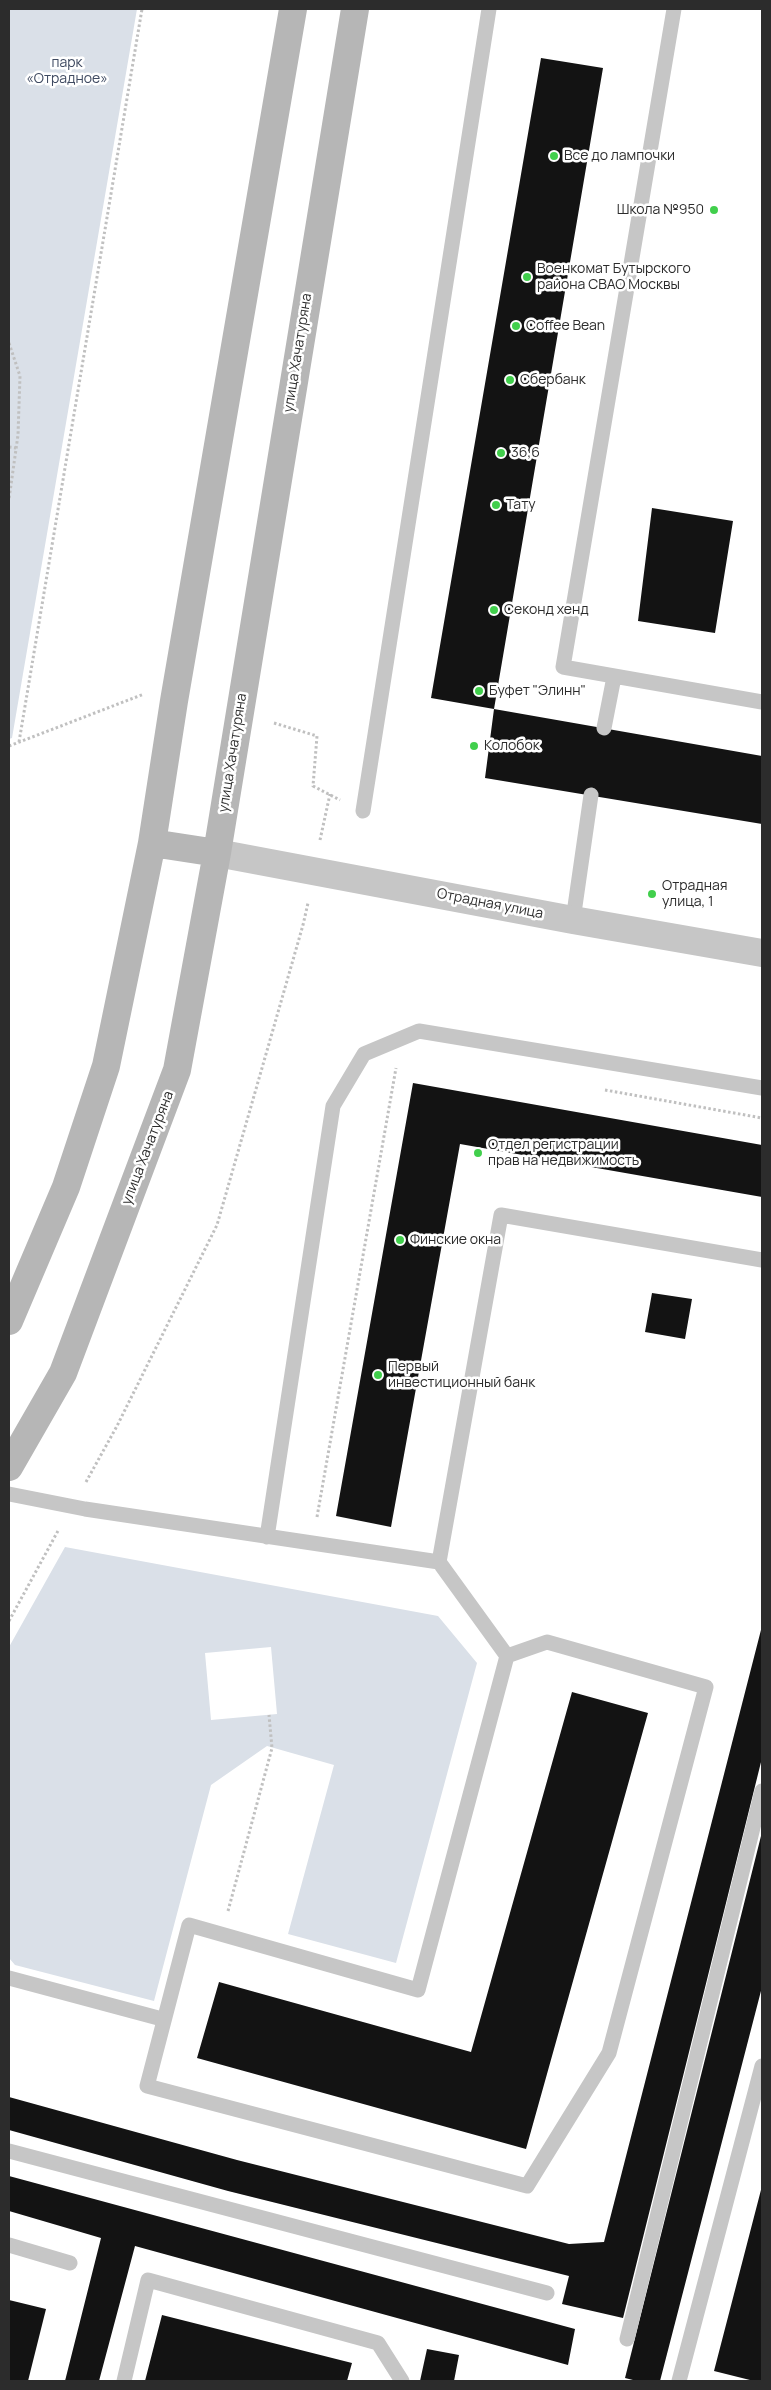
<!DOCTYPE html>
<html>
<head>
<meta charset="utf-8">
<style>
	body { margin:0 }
	#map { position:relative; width:771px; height:2390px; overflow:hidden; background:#fff; font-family:Manrope,sans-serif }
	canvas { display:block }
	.frame { position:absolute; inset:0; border:10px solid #2c2c2c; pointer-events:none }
</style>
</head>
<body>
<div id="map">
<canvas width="771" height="2390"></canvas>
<div class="frame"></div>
</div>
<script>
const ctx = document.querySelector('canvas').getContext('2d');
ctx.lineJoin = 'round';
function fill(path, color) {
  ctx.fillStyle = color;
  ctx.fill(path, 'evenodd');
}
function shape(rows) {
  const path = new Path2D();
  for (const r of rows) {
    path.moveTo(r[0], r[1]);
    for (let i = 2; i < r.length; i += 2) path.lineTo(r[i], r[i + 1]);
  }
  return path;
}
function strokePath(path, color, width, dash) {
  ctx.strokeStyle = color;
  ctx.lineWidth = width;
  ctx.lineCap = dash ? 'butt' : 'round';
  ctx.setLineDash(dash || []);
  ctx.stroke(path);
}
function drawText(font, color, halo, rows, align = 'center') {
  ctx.font = font + ' Manrope,sans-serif';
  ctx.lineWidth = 5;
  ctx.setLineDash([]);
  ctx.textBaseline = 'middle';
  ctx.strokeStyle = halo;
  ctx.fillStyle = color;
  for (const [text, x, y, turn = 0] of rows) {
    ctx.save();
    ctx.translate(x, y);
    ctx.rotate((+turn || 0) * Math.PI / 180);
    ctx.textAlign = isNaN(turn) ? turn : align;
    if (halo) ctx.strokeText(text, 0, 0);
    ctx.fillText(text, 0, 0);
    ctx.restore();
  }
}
fill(shape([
	[9,9,137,9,12,738,9,739],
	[65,1547,438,1616,477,1663,396,1963,288,1934,334,1765,267,1746,211,1785,154,2001,15,1965,9,1958,9,1647],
	[271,1647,277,1714,211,1720,205,1653]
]), '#dae0e8');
fill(shape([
	[541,58,603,68,494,709,431,698],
	[652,508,733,521,715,633,638,621],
	[494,709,762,756,762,824,485,778],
	[413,1083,762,1145,762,1197,460,1144,391,1527,336,1516],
	[652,1293,692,1299,685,1339,645,1332],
	[762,1626,762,1758,623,2318,562,2304,569,2276,228,2191,9,2130,9,2097,237,2160,569,2244,604,2242],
	[572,1692,648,1713,526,2149,197,2058,219,1982,471,2052],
	[762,1832,762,1987,660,2381,637,2381,625,2378],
	[9,2176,575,2329,568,2365,135,2246,99,2381,65,2381,101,2238,9,2211],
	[762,2186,762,2381,754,2381,714,2371],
	[9,2300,46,2309,28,2381,9,2381],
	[162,2315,352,2363,347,2381,145,2381],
	[427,2349,459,2355,454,2381,420,2381]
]), '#131313');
strokePath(shape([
	[9,343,20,376,18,435,9,499],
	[9,447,16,448],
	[274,723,317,736,313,786,340,800],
	[19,742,142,9],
	[9,746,144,694],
	[320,840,330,794],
	[605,1090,762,1118],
	[86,1482,117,1426,217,1225,303,925,308,903],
	[317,1517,396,1068],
	[9,1621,59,1529],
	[228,1911,272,1748,269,1715]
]), '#c0c0c0', 3, [2.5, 2.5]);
strokePath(shape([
	[674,9,563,667,762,702],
	[604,728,614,677],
	[363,811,489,9],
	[573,920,591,795],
	[9,1494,85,1509,439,1562,501,1215,762,1260],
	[267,1537,333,1106,364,1054,419,1031,762,1088],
	[439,1562,507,1656,418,1990,189,1925,147,2086,527,2186,609,2053,706,1687,547,1642,507,1656],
	[9,1978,162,2019],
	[9,2151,547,2293],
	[9,2245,70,2263],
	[627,2339,762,1791],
	[124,2381,148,2280,378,2343,402,2381],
	[679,2381,762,2066]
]), '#c6c6c6', 15);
strokePath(shape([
	[217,853,573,920,762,953]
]), '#c6c6c6', 28);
strokePath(shape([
	[152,843,217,853],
	[9,1321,66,1187,106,1066,152,843,174,701,293,9],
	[9,1467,63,1373,177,1070,217,853,355,9]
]), '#b6b6b6', 28);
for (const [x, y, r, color] of [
	[554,156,5,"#41cf4c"],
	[714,210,5,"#41cf4c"],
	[527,277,5,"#41cf4c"],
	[516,326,5,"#41cf4c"],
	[510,380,5,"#41cf4c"],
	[501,453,5,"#41cf4c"],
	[496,505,5,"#41cf4c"],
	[494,610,5,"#41cf4c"],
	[479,691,5,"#41cf4c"],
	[474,746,5,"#41cf4c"],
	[652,894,5,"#41cf4c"],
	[478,1153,5,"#41cf4c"],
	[400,1240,5,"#41cf4c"],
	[378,1375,5,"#41cf4c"]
]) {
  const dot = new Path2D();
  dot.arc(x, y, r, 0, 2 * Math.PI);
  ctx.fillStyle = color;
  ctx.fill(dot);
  strokePath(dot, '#fff', 2);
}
drawText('14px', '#3f4a61', '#fff', [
	["парк",67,63],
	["«Отрадное»",67,79]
]);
drawText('14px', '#2c2c2c', '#fff', [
	["Все до лампочки",564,156],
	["Школа №950",704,210,"right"],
	["Военкомат Бутырского",537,269],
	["района СВАО Москвы",537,285],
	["Coffee Bean",526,326],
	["Сбербанк",520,380],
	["36,6",511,453],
	["Тату",506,505],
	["Секонд хенд",504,610],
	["Буфет \"Элинн\"",489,691],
	["Колобок",484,746],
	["Отрадная",662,886],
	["улица, 1",662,902],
	["Отдел регистрации",488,1145],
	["прав на недвижимость",488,1161],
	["Финские окна",410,1240],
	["Первый",388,1367],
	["инвестиционный банк",388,1383]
], 'left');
drawText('14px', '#2c2c2c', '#fff', [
	["улица Хачатуряна",298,353,-81],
	["улица Хачатуряна",233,753,-81],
	["Отрадная улица",490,904,11],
	["улица Хачатуряна",148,1148,-69]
]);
</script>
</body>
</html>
